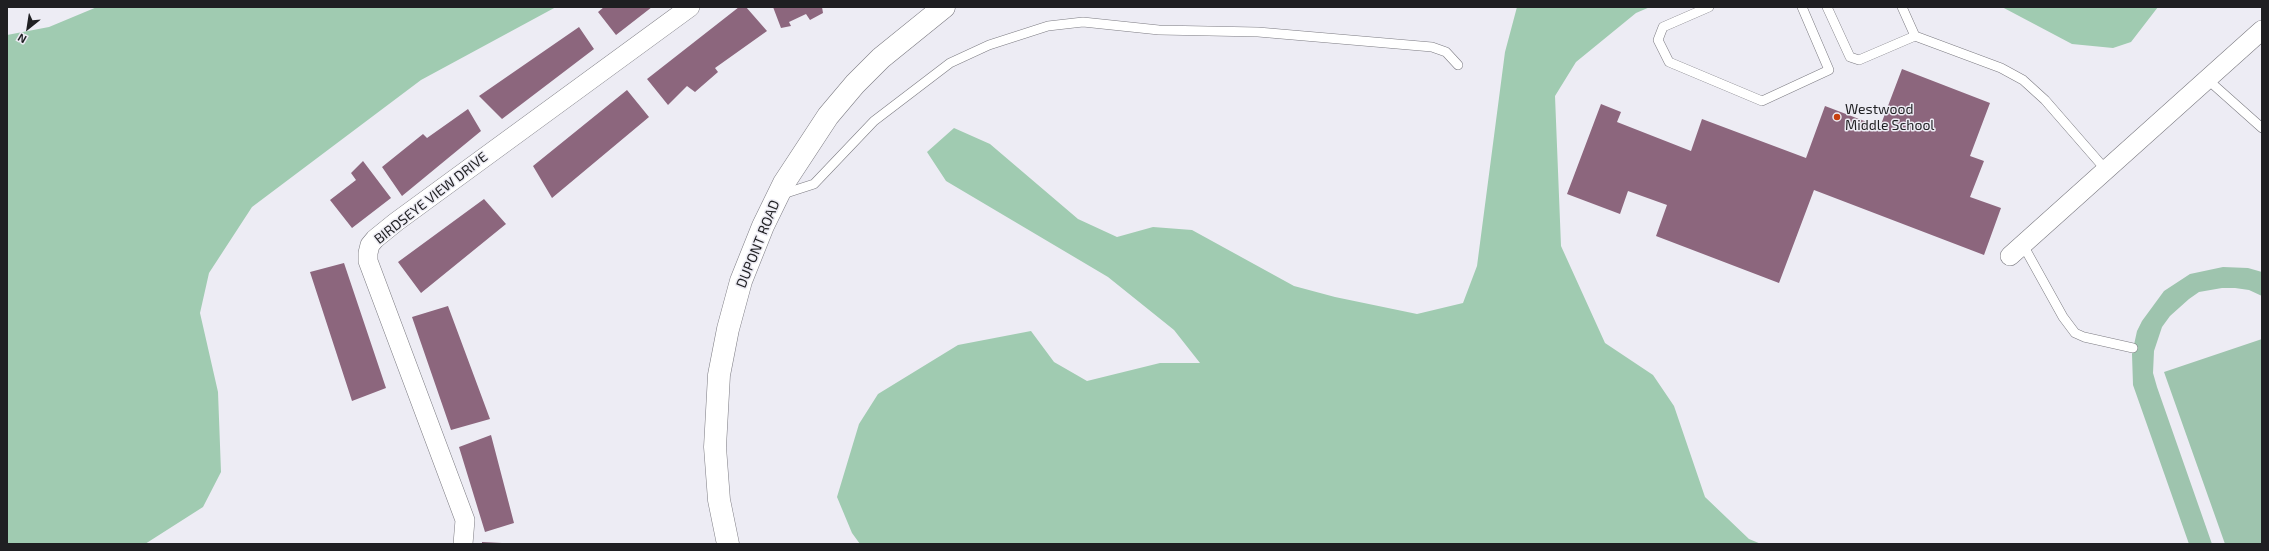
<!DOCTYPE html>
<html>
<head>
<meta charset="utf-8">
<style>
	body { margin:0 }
	#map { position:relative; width:2269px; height:551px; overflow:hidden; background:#edecf4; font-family:"Exo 2",sans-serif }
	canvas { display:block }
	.frame { position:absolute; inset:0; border:8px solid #1f1f22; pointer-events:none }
	.north { position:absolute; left:8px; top:8px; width:40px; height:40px; -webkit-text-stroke:3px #edecf4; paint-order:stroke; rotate:210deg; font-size:11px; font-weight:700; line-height:16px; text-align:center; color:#1f1f22 }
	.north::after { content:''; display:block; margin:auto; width:14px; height:18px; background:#1f1f22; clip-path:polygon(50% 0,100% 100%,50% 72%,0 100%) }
</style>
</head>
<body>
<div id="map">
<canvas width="2269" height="551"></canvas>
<div class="frame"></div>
<div class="north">N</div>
</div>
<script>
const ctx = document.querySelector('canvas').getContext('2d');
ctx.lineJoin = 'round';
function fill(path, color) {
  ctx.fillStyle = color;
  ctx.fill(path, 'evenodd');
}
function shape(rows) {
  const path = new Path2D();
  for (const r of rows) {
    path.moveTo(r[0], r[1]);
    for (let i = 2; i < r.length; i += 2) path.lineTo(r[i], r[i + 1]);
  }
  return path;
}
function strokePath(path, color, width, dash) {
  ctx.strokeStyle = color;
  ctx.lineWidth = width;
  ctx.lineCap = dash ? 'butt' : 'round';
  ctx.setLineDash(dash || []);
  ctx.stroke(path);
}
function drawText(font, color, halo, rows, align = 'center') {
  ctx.font = font + ' "Exo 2",sans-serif';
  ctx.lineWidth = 3;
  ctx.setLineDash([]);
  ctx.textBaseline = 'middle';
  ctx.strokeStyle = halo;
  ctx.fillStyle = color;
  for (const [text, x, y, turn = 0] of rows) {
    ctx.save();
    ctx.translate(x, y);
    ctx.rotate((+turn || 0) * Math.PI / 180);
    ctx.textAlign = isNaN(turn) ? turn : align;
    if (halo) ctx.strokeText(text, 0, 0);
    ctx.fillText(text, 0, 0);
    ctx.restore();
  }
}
fill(shape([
	[2223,267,2248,268,2262,272,2262,296,2249,290,2235,288,2222,288,2199,292,2189,299,2170,316,2162,327,2154,351,2153,373,2157,387,2212,544,2189,544,2133,385,2132,354,2137,331,2142,321,2164,291,2190,274],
	[2262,339,2262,544,2225,544,2164,372]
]), '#9ec4ae');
fill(shape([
	[97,7,556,7,421,80,252,207,209,273,200,313,218,392,221,472,203,507,145,544,7,544,7,35,49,27],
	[1517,7,1650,7,1636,13,1576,62,1555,96,1561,246,1605,343,1653,375,1674,406,1705,497,1749,539,1761,544,860,544,852,533,837,497,859,424,878,394,958,345,1031,331,1054,362,1087,381,1160,363,1200,363,1174,330,1108,277,946,181,927,152,954,128,990,144,1078,219,1117,237,1153,227,1192,230,1294,286,1335,297,1417,314,1463,303,1477,266,1505,52],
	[2002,7,2158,7,2131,42,2113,48,2072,44]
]), '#a0cbb1');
fill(shape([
	[604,7,652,7,616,35,598,12],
	[739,7,746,7,767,31,715,68,718,72,695,92,687,86,668,105,647,79],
	[773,7,822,7,823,13,810,20,806,14,789,22,791,26,781,28],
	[579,27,594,49,502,119,479,96],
	[1902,69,1990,103,1970,156,1984,161,1970,197,2001,208,1984,255,1814,190,1779,283,1656,236,1667,205,1628,191,1620,214,1567,194,1601,104,1621,112,1617,122,1691,151,1702,119,1806,158,1825,106,1880,127],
	[627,90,649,117,552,198,533,166],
	[468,109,481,131,402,196,382,167,423,134,427,138],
	[363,161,391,198,352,228,330,200,356,180,351,173],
	[484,199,506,224,421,293,398,262],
	[344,263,386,388,352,401,310,272],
	[448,306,490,419,451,430,412,317],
	[491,435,514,523,485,532,459,447],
	[482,542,502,543,502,544,482,544]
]), '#8c667d');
const lane = shape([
	[1709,7,1663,27,1658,40,1669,62,1762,101,1829,70,1802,7],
	[1827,7,1850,57,1859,60,1915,36],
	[1902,7,1915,36,2001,68,2023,80,2045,100,2106,170],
	[2207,79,2262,128],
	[780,195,814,184,874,121,950,63,989,45,1048,26,1083,22,1159,30,1258,32,1432,47,1446,52,1458,65],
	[2023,245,2063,317,2075,333,2084,337,2133,348]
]);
const street = shape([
	[2010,256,2262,30],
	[463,544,465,520,368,261,368,253,370,245,375,239,396,222,690,7]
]);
const secondary = shape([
	[728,544,719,500,715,447,719,375,728,329,741,281,763,226,784,183,828,116,855,84,881,58,944,7]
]);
strokePath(lane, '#7c7b82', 10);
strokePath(street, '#7c7b82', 20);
strokePath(secondary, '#7c7b82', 23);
strokePath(lane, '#fff', 9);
strokePath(street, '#fff', 19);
strokePath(secondary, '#fff', 22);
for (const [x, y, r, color] of [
	[1837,117,4,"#c73f0f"]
]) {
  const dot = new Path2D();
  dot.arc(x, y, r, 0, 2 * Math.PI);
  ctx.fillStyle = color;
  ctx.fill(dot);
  strokePath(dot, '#edecf4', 1.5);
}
drawText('14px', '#1f1f22', '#edecf4', [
	["Westwood",1845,109],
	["Middle School",1845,125]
], 'left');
drawText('14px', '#1f1f22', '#edecf4', [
	["BIRDSEYE VIEW DRIVE",431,198,-38],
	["DUPONT ROAD",758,244,-68]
]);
</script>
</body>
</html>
